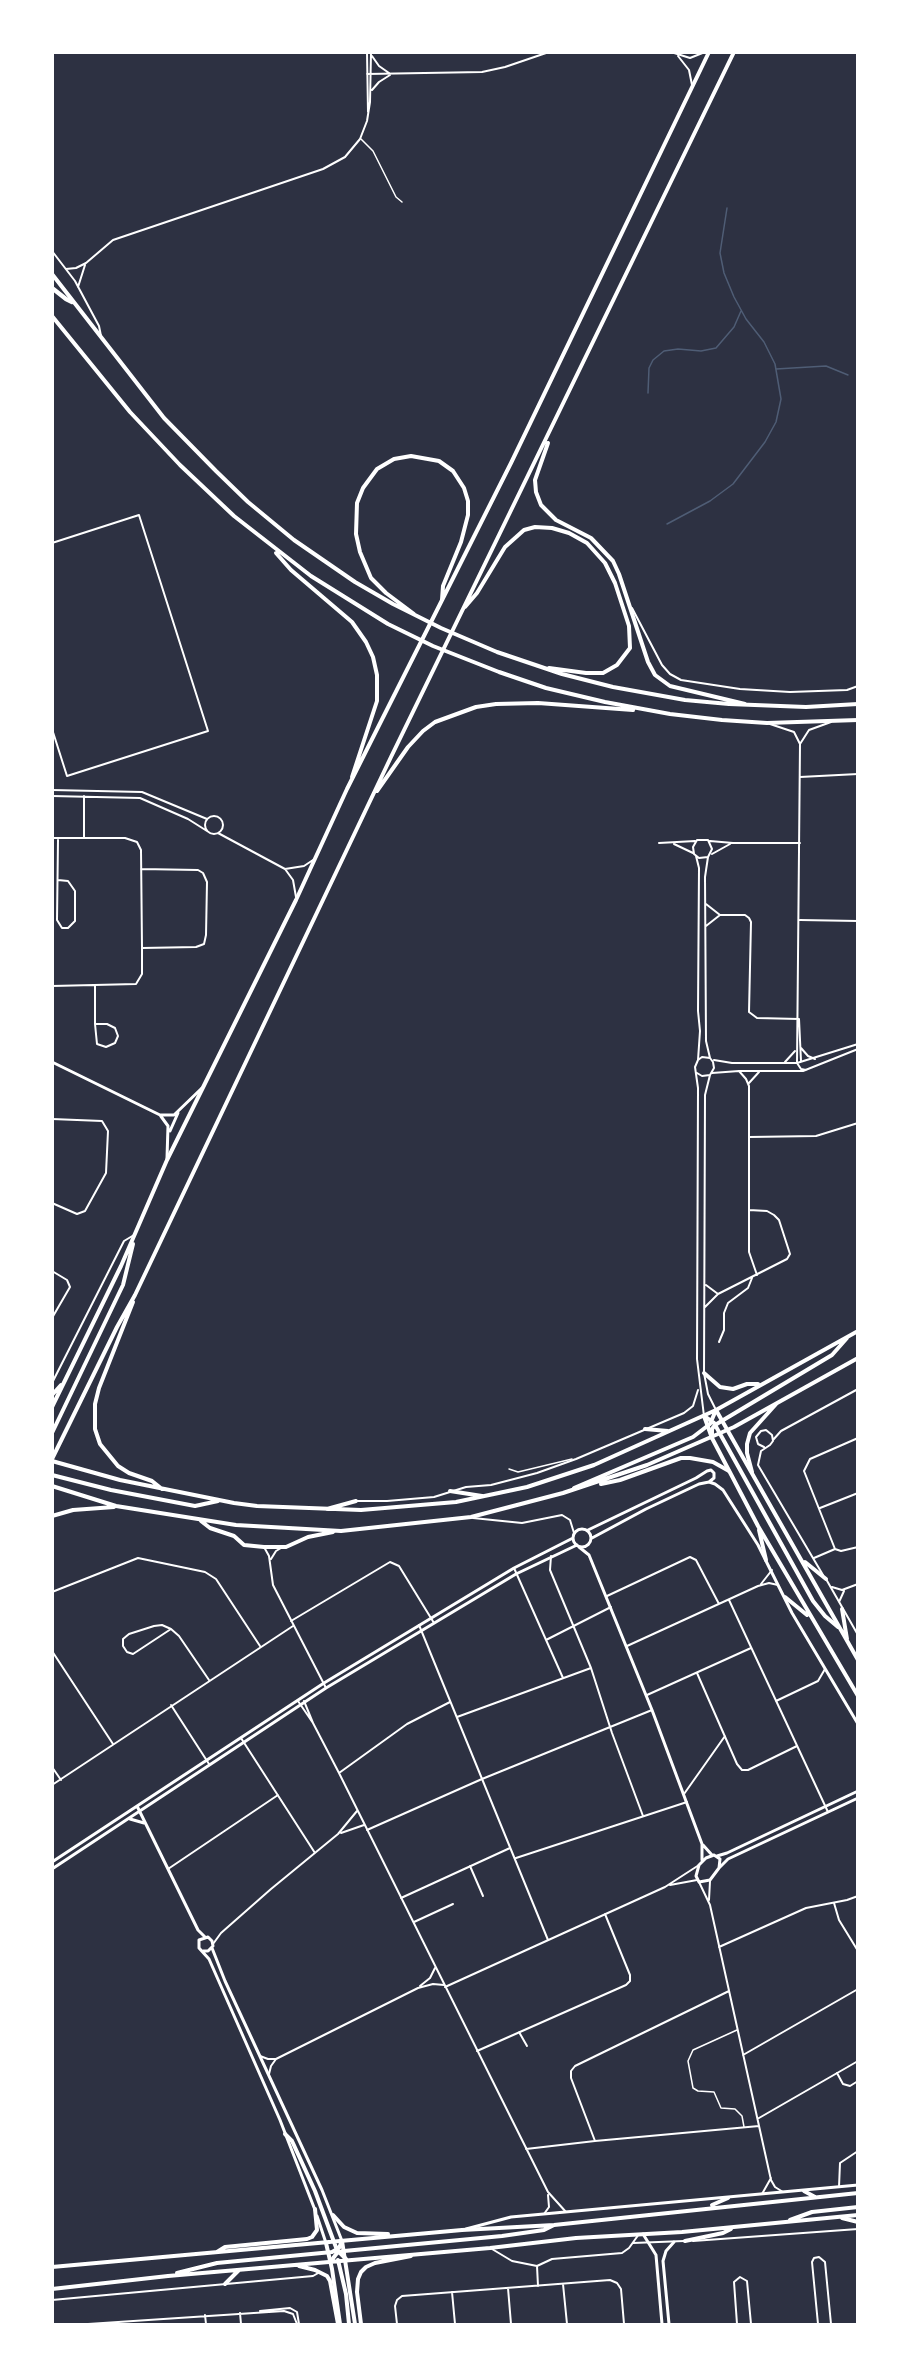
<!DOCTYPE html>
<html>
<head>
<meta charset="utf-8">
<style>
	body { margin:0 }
	#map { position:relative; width:910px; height:2377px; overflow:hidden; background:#2d3142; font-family:Ubuntu,sans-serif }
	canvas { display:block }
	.frame { position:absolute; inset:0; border:54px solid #fff; pointer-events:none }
</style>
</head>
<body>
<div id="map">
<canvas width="910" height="2377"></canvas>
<div class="frame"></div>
</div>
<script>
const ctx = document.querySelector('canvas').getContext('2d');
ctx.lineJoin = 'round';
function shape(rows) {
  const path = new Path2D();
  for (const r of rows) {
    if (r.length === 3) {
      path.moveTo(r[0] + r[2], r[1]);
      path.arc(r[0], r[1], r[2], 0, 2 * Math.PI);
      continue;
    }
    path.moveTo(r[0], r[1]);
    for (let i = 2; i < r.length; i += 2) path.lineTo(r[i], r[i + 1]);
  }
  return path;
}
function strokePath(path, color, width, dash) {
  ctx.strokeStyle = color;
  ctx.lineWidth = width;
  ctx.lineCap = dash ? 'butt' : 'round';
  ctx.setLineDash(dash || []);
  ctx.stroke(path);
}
strokePath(shape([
	[776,369,826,366,848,375],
	[648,393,649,368,653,360,664,351,678,349,701,351,716,348,734,327,741,311],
	[667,524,710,501,733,484,765,442,776,422,781,399,775,364,764,342,746,319,734,297,724,273,720,253,727,208]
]), '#4f5d75', 1.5);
strokePath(shape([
	[361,139,373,151,396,197,402,202],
	[509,1469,518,1472,572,1459],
	[737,2030,693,2050,688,2061,693,2088,698,2091,714,2092,721,2108,735,2109,742,2116,744,2127]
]), '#fff', 1.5);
strokePath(shape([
	[52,543,139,515,208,731,67,776,52,729]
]), '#fff', 2);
strokePath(shape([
	[367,52,368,112],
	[671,52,690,58,705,52],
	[372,56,379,66,389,73],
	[678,56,689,70,692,85],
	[367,74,482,72,505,67,549,52],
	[372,90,379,82,390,75],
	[52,251,75,281,99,326,101,336],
	[66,269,76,268,86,263,113,240,323,169,345,157,360,139,367,121,370,102,371,52],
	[78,287,85,265],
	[632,608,662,665,670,674,681,680,740,689,790,692,847,690,858,686],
	[770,724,794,732,800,744],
	[800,777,858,774],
	[52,790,142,792,207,819],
	[52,796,140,798,188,819,207,831],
	[84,796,84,837],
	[214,825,9],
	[218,833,285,869,293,880,296,897],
	[52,838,125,838,137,842,141,850,142,948,142,974,136,984,52,986],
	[58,840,57,920,62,928,68,928,75,921,75,891,68,881,58,880],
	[710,841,733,843,800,843],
	[659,843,695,841],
	[674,844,693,853],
	[712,854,730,844],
	[696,856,699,868,698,1011,700,1031,698,1060],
	[708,857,699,858,694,854,693,847,697,840,708,840,712,849,708,857,705,877,706,1041,710,1058],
	[141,869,198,870,203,873,207,882,206,935,204,944,196,947,142,948],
	[285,869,304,866,313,860],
	[706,904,720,915],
	[800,920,858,921],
	[706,926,720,915,745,915,749,918,751,922,749,1012,757,1018,799,1019],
	[95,986,95,1024],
	[799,1019,801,1061],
	[95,1024,107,1024,115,1028,118,1036,115,1043,106,1047,97,1044,95,1024],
	[801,1048,808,1056,815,1059],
	[714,1060,732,1063,797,1063,858,1044],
	[785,1062,795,1051],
	[806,1070,801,1069,797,1063,800,744,809,730,831,722],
	[739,1071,746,1079,749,1086,749,1252,757,1275],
	[697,1073,702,1076,710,1075,714,1068,713,1062,710,1058,702,1057,698,1060,695,1067,698,1088,697,1359,704,1416],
	[712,1073,739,1071,803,1071,858,1049],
	[710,1075,705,1095,704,1373,708,1394,716,1410],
	[749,1083,759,1072],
	[52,1119,102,1121,108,1131,106,1173,85,1211,77,1214,52,1203],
	[749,1137,816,1136,858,1123],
	[52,1271,67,1280,70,1287,52,1318],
	[706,1285,718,1294],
	[705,1307,718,1294,787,1259,790,1254,779,1220,774,1215,767,1211,749,1210],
	[719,1342,724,1330,724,1313,728,1303,748,1288,752,1278],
	[52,1383,124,1241,134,1235],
	[773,1440,781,1431,858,1389],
	[764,1447,758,1444,756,1437,761,1431,766,1430,772,1435,773,1441,770,1445,761,1451,758,1465,823,1575],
	[356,1501,387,1501,434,1497,466,1487,491,1485,537,1473,576,1459,684,1413,693,1406,698,1390],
	[820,1508,858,1493],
	[473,1518,522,1523,562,1515,570,1520,574,1533],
	[264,1547,269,1556,273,1585,326,1688],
	[835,1549,804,1471,810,1459,858,1438],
	[835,1549,841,1551,858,1547],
	[551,1556,550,1570,591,1668,612,1733,643,1816],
	[814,1558,835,1549],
	[271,1559,276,1551,281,1548],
	[514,1568,563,1678],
	[826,1579,858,1635],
	[761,1584,772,1570],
	[832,1587,842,1590,858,1584],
	[52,1592,138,1558,205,1572,216,1579,260,1646],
	[607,1596,690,1557,696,1560,719,1604],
	[729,1600,828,1812],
	[839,1602,844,1591],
	[291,1621,390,1562,399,1566,434,1623],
	[419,1625,548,1940],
	[171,1629,133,1654,127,1652,123,1646,123,1639,129,1634,154,1626,162,1625,171,1629,179,1636,209,1680],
	[546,1640,611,1607],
	[627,1646,758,1586,769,1583,778,1585],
	[52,1651,113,1744],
	[697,1673,737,1764,742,1770,748,1770,797,1746],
	[647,1695,751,1648],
	[298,1701,313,1723,339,1773,548,2192,566,2212],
	[304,1701,313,1723],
	[776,1701,818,1681,825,1669],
	[171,1705,209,1764],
	[457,1717,591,1668],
	[241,1738,315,1853],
	[52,1767,61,1780],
	[339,1773,407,1724,450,1702],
	[52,1785,293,1626],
	[684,1794,725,1736],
	[367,1830,482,1779,652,1710],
	[341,1833,364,1825],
	[516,1858,687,1802],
	[470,1866,483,1896],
	[168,1869,278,1795],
	[699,1882,710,1905,771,2180,775,2187,783,2192],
	[670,1885,697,1880],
	[401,1898,510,1848],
	[709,1900,710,1881],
	[834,1903,839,1920,858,1951],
	[414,1922,453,1904],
	[213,1944,221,1933,271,1889,338,1834,357,1811],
	[719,1947,806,1908,847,1900,858,1896],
	[420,1986,430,1978,435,1968],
	[445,1987,665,1887,699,1865],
	[519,2032,527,2046],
	[477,2051,626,1985,630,1981,630,1975,605,1914],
	[743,2055,858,1989],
	[260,2056,268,2059,276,2059,418,1988,433,1984,444,1985],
	[837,2073,843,2084,850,2086,858,2081],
	[269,2074,271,2066,276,2059],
	[759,2118,858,2061],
	[595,2141,571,2078,571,2071,575,2066,729,1991],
	[526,2149,595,2141,759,2126],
	[839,2187,840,2163,858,2151],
	[762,2194,771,2178],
	[544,2214,549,2207,548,2195],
	[693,2241,858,2229],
	[633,2243,684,2241],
	[492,2249,512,2261,537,2266,552,2259,622,2253,629,2248,639,2234],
	[537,2266,538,2286],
	[563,2284,567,2324],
	[508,2288,511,2324],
	[452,2292,455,2324],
	[52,2300,313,2276,320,2272],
	[260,2311,290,2308,297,2312,299,2324],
	[240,2313,241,2324],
	[205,2315,206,2324],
	[88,2324,284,2311,293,2314,297,2324],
	[397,2324,395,2306,397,2300,402,2296,610,2280,617,2283,621,2289,624,2324],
	[737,2324,734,2282,740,2277,747,2281,751,2324],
	[818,2324,812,2262,814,2258,819,2257,825,2262,831,2324]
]), '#fff', 2);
strokePath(shape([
	[52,1062,160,1115,168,1126,167,1158],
	[160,1115,174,1115,202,1088],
	[170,1131,178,1113],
	[709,1482,715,1484,723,1490,758,1545,792,1613,858,1724],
	[582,1538,9],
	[588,1530,696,1478,707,1471,711,1470,714,1473,714,1478,709,1482,699,1484,646,1509,592,1538],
	[579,1547,589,1555,652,1710,702,1844,702,1860],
	[137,1806,198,1930,205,1937],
	[130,1819,144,1823],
	[703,1845,712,1855],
	[714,1855,720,1859,719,1868,710,1880,699,1882,696,1876,699,1865,706,1858,714,1855],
	[717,1856,727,1853,858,1791],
	[52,1862,324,1683,514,1568,573,1538],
	[719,1868,728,1859,858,1798],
	[52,1869,326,1688,516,1574,577,1545],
	[212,1948,225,1981,322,2190,342,2241],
	[203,1951,208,1951,213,1946,212,1941,208,1937,199,1940,199,1948,209,1959,280,2120,315,2210],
	[317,2216,326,2243],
	[466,2229,511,2217,858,2185],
	[643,2234,656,2255,662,2324],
	[669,2324,663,2261,666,2251,674,2242]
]), '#fff', 3);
strokePath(shape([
	[716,1410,858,1660],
	[704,1416,712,1438,758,1526,858,1696],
	[759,1530,766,1560],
	[805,1562,826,1579],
	[785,1597,807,1615],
	[842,1609,847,1639],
	[342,2241,355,2324],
	[326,2243,332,2269,340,2324]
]), '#fff', 4);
strokePath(shape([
	[52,274,164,418,216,471,248,502,294,540,355,582,393,604,441,628,497,652,562,674,613,687,685,700,729,704,806,707,858,704],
	[52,316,130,412,180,465,234,516,311,576,388,624,433,646,499,672,546,688,605,702,670,714,722,720,767,723,858,720],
	[548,443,535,480,536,492,541,505,556,520,591,538,613,561,619,574,648,662,655,675,670,686,745,704],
	[276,553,291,570,352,622,366,642,373,657,377,675,377,701,352,777],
	[465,607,477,593,505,547,524,530,535,527,552,528,569,533,587,543,605,563,615,583,629,626,630,648,617,665,603,673,586,673,549,668],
	[414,614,386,593,371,578,360,552,356,534,357,503,363,488,377,469,394,459,411,456,439,461,453,471,464,488,468,501,468,515,461,542,443,586,442,600],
	[377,791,408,747,423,731,435,722,476,707,496,704,538,703,633,710],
	[133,1302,99,1388,95,1404,95,1429,100,1444,118,1466,129,1473,152,1481,162,1489],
	[704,1373,720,1387,733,1389,747,1384,758,1384],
	[52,1395,61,1385],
	[52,1407,121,1266,167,1160,296,900,347,789,511,463,709,52],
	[704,1416,714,1423,813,1601,825,1616,838,1627],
	[645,1429,668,1431],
	[52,1433,123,1285,133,1244],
	[712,1438,712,1429,715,1425,832,1355,847,1338],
	[52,1459,117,1327,135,1295,391,757,734,52],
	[52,1461,120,1480,234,1503,257,1506,361,1510,456,1502,527,1487,594,1465,716,1410,858,1331],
	[752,1472,747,1453,747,1444,750,1433,777,1403],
	[52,1475,111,1490,195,1506,218,1501],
	[601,1484,620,1480,681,1458,690,1458,713,1462,729,1471],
	[52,1486,116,1506,236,1525,341,1531,471,1517,563,1493,647,1465,734,1427,858,1358],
	[574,1488,693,1437,710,1424,716,1410],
	[450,1491,482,1496],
	[327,1509,356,1501],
	[52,1516,73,1510,114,1507],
	[201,1521,210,1528,234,1536,244,1545,264,1547,286,1547,308,1537,333,1532],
	[285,2134,292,2141,315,2191,337,2250,346,2259],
	[804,2191,815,2197],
	[712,2205,728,2198],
	[333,2215,344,2227,357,2233,388,2234],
	[842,2218,858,2222],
	[790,2220,812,2212,858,2207],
	[685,2241,723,2233,731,2229],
	[217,2252,225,2247,307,2239,312,2237,317,2230,315,2209],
	[338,2260,346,2294,349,2324],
	[331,2261,337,2253,344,2251,502,2236,544,2230,554,2225],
	[299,2266,315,2270,327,2276,330,2281,338,2324],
	[52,2267,462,2230,554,2225,858,2193],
	[177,2273,217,2263,332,2252,339,2248,342,2241],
	[225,2284,239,2270],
	[52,2289,168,2276,490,2248,576,2238,682,2232,858,2215],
	[361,2324,357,2292,358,2279,361,2272,366,2267,375,2263,411,2256]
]), '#fff', 4);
strokePath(shape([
	[52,288,66,299,72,302]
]), '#fff', 4.5);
</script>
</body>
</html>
